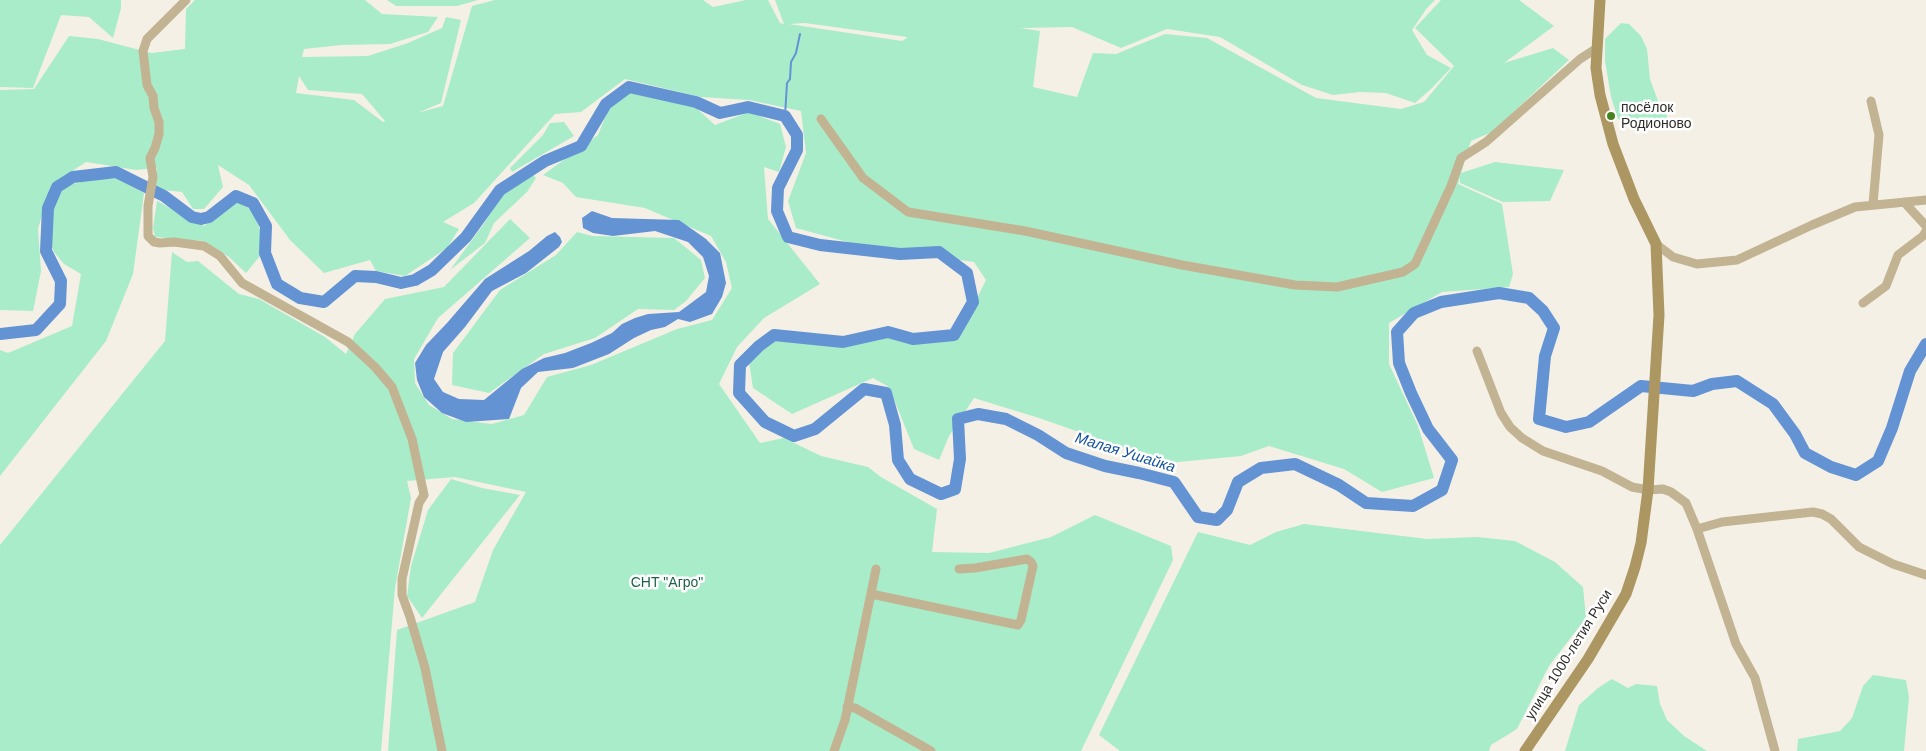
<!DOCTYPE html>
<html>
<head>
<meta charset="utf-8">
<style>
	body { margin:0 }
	canvas { display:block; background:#f4f0e5 }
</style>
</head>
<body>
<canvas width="1926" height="751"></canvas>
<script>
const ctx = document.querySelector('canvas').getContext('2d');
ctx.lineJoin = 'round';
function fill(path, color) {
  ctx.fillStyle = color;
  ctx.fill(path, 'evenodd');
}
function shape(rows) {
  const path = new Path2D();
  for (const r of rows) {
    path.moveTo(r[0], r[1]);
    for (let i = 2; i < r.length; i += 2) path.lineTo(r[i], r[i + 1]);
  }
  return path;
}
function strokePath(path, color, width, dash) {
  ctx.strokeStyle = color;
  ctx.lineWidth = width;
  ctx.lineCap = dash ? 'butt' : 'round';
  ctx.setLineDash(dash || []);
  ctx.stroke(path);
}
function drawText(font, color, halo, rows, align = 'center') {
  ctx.font = font + ' Helvetica,sans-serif';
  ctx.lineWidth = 5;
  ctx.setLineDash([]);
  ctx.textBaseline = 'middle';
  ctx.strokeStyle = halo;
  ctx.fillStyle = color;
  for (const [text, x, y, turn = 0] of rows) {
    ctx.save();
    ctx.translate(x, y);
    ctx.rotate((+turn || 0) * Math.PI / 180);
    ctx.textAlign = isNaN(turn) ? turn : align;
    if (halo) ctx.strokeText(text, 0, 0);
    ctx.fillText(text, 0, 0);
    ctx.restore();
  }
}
fill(shape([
	[0,0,121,0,121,8,113,38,89,17,61,15,33,88,0,87],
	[195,0,365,0,382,14,438,17,428,32,390,44,342,45,304,49,302,57,368,56,408,43,442,28,446,17,461,20,441,103,417,113,443,106,472,6,495,0,703,0,713,7,746,0,768,0,780,23,784,24,775,0,1435,0,1427,8,1412,30,1427,55,1451,68,1432,88,1415,103,1386,93,1360,92,1333,95,1302,85,1220,37,1167,29,1121,48,1072,27,1020,28,1040,31,1033,87,1077,97,1093,53,1116,54,1165,34,1207,38,1316,98,1401,109,1424,102,1454,66,1415,28,1441,0,1519,0,1554,26,1504,63,1553,48,1569,60,1492,132,1471,141,1461,173,1495,162,1564,170,1550,201,1503,202,1460,183,1460,177,1458,184,1502,204,1513,274,1509,287,1442,292,1389,323,1389,364,1418,426,1434,478,1382,492,1344,469,1269,446,1241,456,1168,463,1039,418,974,398,949,436,939,460,914,449,889,387,873,378,792,414,753,388,749,362,774,340,814,341,883,334,956,340,986,280,974,262,862,246,796,228,788,201,806,153,801,111,749,100,701,97,625,79,581,112,555,114,474,203,443,222,459,229,447,248,405,276,376,271,370,260,324,273,290,240,249,185,218,165,223,187,204,209,193,209,182,192,155,189,157,168,136,170,86,162,51,185,38,229,41,271,33,311,0,310,0,90,34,89,69,36,98,39,151,53,185,49,186,9],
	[805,23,907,37,907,38,902,41,789,24],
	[299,76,308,90,362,94,385,121,383,122,354,100,296,93],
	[387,0,478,0,457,6,396,6],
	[1621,23,1629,24,1641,36,1647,49,1650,79,1659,104,1667,115,1667,120,1665,124,1626,123,1618,119,1611,97,1605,61,1605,39],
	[631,92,694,106,715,125,749,112,780,124,786,147,779,172,764,167,768,219,820,284,764,318,737,347,719,384,760,443,784,438,821,456,868,467,881,477,937,509,932,552,989,553,1051,537,1095,515,1171,546,1173,560,1081,751,388,751,397,630,475,602,493,550,526,492,455,477,407,481,411,498,395,588,381,751,0,751,0,545,165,341,172,252,187,262,198,261,239,294,259,299,325,337,346,354,355,334,385,299,444,287,510,219,530,238,438,318,414,359,415,383,429,405,452,419,492,424,524,415,547,377,591,365,677,329,712,320,732,288,726,262,711,236,645,208,576,197,563,183,543,175,598,135,609,107],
	[564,122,574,136,512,172,510,168,543,135,550,123],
	[533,175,536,178,527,192,494,223,485,243,450,270,483,225,503,193],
	[116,178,144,193,133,274,106,341,0,476,0,350,8,353,72,326,81,274,64,264,54,252,50,242,50,218,56,198,65,186,90,180],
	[238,199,253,212,262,235,260,256,246,273,229,257,204,241,155,237,153,228,157,201,204,226],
	[577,232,592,236,674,238,701,260,705,278,686,301,674,310,638,309,595,338,544,354,489,393,452,385,453,353,500,290,556,255],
	[451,479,482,488,520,495,422,618,407,596,411,566,428,510],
	[1304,524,1427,539,1477,537,1515,541,1555,562,1583,587,1586,618,1549,666,1517,729,1491,745,1489,751,1120,751,1099,735,1198,532,1250,545,1276,532],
	[1873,675,1906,680,1909,697,1904,751,1797,751,1798,739,1840,731,1852,718,1863,686],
	[1612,679,1628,688,1636,684,1657,686,1660,704,1667,720,1684,736,1707,751,1565,751,1579,705,1598,688]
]), '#a9ecca');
fill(shape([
	[592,211,612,218,679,220,706,239,720,253,726,283,722,297,712,314,690,322,678,319,665,327,651,330,634,338,609,354,573,368,538,372,521,388,509,419,466,422,442,413,424,397,417,380,415,363,426,345,447,323,485,279,529,251,547,236,555,232,560,237,562,242,559,247,526,273,492,291,465,327,443,352,434,379,443,392,459,399,484,400,522,369,544,358,565,353,591,343,612,333,622,324,635,318,648,314,679,312,706,292,709,276,703,257,688,242,655,231,613,236,593,233,583,228,582,218]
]), '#6493d4');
strokePath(shape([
	[785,116,787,83,790,79,791,62,796,53,800,34]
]), '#6493d4', 2);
strokePath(shape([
	[0,334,36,330,60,304,61,281,46,251,48,208,57,187,73,177,116,172,164,196,192,217,201,219,209,217,236,196,253,203,266,226,265,253,277,284,300,298,324,302,355,276,376,277,401,283,415,280,432,270,466,237,500,190,545,161,581,146,606,104,629,87,696,102,720,113,748,107,785,116,797,135,797,150,778,188,777,211,788,237,820,245,900,254,939,252,967,273,973,302,954,335,913,339,888,332,843,342,774,335,759,346,740,365,739,393,765,422,794,436,815,429,864,389,886,393,895,425,898,460,910,479,941,494,955,489,960,459,958,419,978,414,1006,419,1038,435,1066,453,1105,466,1139,473,1174,482,1198,517,1217,520,1227,510,1238,482,1261,468,1295,464,1339,485,1366,503,1413,506,1442,490,1452,460,1428,429,1411,393,1399,363,1397,332,1414,313,1441,302,1499,293,1529,298,1543,311,1554,328,1545,356,1539,419,1566,427,1589,422,1641,386,1693,391,1712,384,1737,381,1773,404,1795,434,1805,453,1831,467,1856,475,1878,461,1892,428,1910,371,1926,344]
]), '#6493d4', 12);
strokePath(shape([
	[186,0,147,39,143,51,147,85,153,96,154,108,159,122,159,134,155,148,150,158,153,177,148,206,148,236,154,242,160,243,174,242,204,246,220,256,242,283,348,342,375,367,392,387,412,439,424,495,419,503,402,579,402,595,410,617,425,668,442,751],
	[1871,101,1879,135,1873,204],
	[821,119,863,178,908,212,1025,231,1182,265,1295,285,1337,287,1403,272,1415,264,1451,186,1461,158,1486,142,1580,59,1597,48],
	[1904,202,1926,226],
	[1656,244,1673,257,1697,264,1737,260,1812,225,1855,207,1926,200],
	[1863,303,1886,286,1898,255,1923,236,1926,231],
	[1477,351,1501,413,1510,427,1522,438,1543,451,1602,471,1632,487,1648,490,1663,489,1671,492,1686,503,1697,529,1736,644,1755,678,1775,751],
	[1697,529,1722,522,1813,512,1822,514,1831,519,1859,547,1893,564,1926,575],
	[871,594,1018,625,1021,620,1033,566,1031,562,1027,559,975,568,959,569],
	[847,707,855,708,931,751],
	[834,751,845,720,876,569]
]), '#c2b492', 9);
strokePath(shape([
	[1525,751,1588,659,1626,594,1635,567,1641,543,1648,490,1659,315,1656,244,1634,199,1613,144,1600,95,1596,68,1600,0]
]), '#ac9662', 11);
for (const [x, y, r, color] of [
	[1611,116,5,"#468220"]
]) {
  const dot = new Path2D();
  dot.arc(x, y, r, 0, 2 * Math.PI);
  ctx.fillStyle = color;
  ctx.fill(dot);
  strokePath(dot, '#fff', 2);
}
drawText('14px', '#2e2d29', '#fff', [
	["посёлок",1621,108],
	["Родионово",1621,124]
], 'left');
drawText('14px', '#1d6245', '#fff', [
	["СНТ \"Агро\"",667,583]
]);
drawText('14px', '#2e2d29', '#fff', [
	["улица 1000-летия Руси",1569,655,-58]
]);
drawText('italic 15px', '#12509d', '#fff', [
	["Малая Ушайка",1125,453,17]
]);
</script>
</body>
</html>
